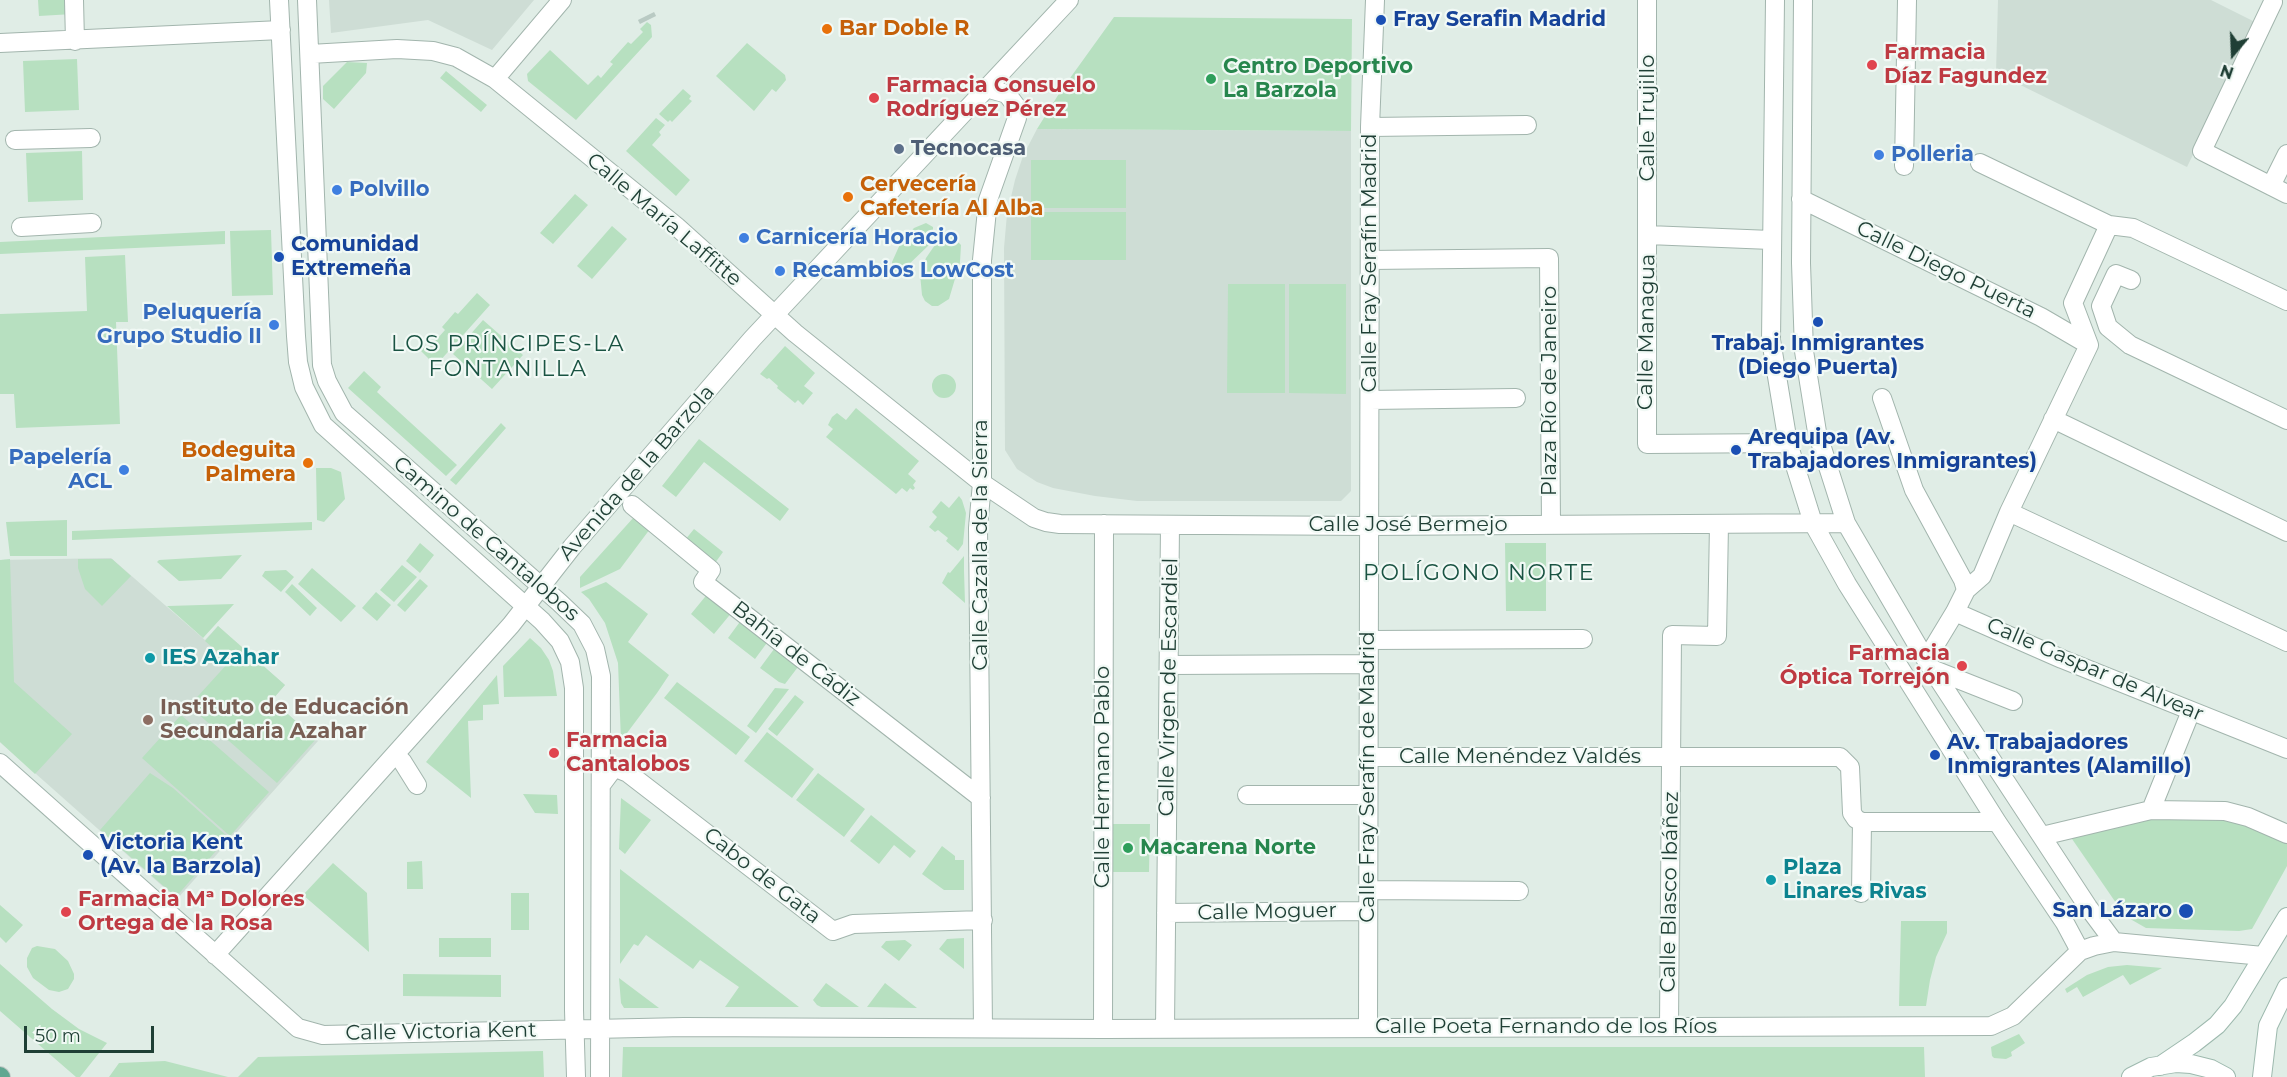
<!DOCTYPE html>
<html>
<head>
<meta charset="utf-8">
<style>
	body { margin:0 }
	#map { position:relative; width:2287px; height:1077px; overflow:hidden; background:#e0ede6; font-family:Montserrat,sans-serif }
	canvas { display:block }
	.north { position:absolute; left:2203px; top:24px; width:60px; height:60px; -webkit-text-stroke:4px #f1f9f5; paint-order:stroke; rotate:199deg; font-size:16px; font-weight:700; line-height:24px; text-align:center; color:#1f3f35 }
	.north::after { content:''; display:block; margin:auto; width:21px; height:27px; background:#1f3f35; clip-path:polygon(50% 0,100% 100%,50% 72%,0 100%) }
	.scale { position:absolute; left:24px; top:1026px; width:130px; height:27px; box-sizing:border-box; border:3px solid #1f3f35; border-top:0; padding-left:8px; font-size:18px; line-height:21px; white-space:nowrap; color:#1f3f35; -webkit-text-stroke:4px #f1f9f5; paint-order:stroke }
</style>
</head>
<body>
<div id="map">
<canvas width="2287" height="1077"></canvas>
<div class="north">N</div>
<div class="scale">50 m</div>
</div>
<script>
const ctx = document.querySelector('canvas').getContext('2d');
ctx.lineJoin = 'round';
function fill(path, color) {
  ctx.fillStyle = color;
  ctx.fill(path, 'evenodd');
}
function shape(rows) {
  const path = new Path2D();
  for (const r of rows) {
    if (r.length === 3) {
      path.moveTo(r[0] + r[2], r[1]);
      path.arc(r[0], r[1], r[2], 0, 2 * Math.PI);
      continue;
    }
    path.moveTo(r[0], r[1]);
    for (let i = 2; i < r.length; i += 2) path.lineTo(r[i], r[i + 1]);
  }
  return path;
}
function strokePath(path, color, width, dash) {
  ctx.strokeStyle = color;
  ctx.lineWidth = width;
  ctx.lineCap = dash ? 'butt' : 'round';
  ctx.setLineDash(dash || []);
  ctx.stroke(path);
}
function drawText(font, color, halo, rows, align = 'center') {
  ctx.font = font + ' Montserrat,sans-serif';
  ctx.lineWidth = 4.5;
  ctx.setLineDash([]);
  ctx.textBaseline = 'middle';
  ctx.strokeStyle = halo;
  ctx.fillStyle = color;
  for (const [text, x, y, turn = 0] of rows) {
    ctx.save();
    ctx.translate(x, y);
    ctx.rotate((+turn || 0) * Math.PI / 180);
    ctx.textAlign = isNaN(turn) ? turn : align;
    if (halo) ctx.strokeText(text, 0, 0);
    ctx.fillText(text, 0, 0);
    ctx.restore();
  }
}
fill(shape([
	[329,0,534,0,492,50,428,20,331,33],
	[1998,0,2211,0,2257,23,2187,167,1996,73],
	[1037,129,1351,131,1351,491,1341,501,1137,501,1095,496,1053,488,1037,482,1017,469,1005,450,1004,248,1007,214,1015,180,1023,156],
	[111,558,205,640,218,626,285,685,272,700,318,741,177,899,0,742,0,560]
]), '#ceddd5');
fill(shape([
	[38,0,72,0,73,14,39,16],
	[1114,17,1352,19,1351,131,1037,129,1060,92],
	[647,22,651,25,652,37,576,120,528,81,527,74,550,50,588,85,598,75,601,78,613,64,610,62,628,42,631,44,643,32,640,29],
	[747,43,785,75,786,80,776,92,772,89,754,111,716,76],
	[77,59,79,110,25,112,23,61],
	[347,62,367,63,366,73,334,109,323,99,323,86],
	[446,71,487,105,481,112,440,78],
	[683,89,691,96,689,99,692,101,672,122,670,120,668,122,659,114],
	[656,118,665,125,659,132,661,135,652,145,690,180,676,196,626,151],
	[82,151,83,200,28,202,26,153],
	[1031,160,1126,160,1126,208,1031,208],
	[575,194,588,205,553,244,540,233],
	[1031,212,1126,212,1126,260,1031,260],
	[926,223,933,227,933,234,929,245,904,269,899,272,893,271,892,262,901,242,914,228],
	[612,226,627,239,592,279,577,266],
	[271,230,273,295,232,296,230,231],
	[225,231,225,244,0,254,0,242],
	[947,236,953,237,961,245,960,262,949,299,938,306,932,306,925,301,922,295,920,274,926,258,937,242],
	[125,255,128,322,116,322,120,424,16,428,14,394,0,394,0,314,87,311,85,257],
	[1228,284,1285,284,1285,393,1227,393],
	[1289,284,1346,284,1346,394,1289,393],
	[477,293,490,305,438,363,433,359,431,361,421,351,426,345,429,348,445,330,442,327,455,312,458,314],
	[483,320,523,355,492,389,453,354],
	[785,346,815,373,804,386,813,393,803,405,798,400,795,403,777,388,778,386,769,378,767,379,760,374],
	[364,371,381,387,377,392,457,465,446,476,348,388],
	[944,386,12],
	[856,408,919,461,908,474,916,481,913,485,915,488,913,490,910,488,907,492,902,488,896,494,826,437,833,429,828,425,832,417,837,413,846,420],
	[501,423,506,428,456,485,450,480],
	[699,439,789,509,780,521,704,462,676,497,662,486],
	[316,468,331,468,341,472,345,499,324,522,317,520],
	[959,496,962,500,966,513,963,544,958,551,946,541,948,538,938,530,935,532,929,527,937,517,932,512,941,501,949,508],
	[634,517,650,529,620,569,580,588,580,577],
	[67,520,67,556,10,556,6,522],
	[312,522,312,530,72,540,72,531],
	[694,529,723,552,715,563,685,540],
	[420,543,434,555,420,573,406,561],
	[1505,543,1546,543,1546,611,1506,611],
	[242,555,221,579,179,581,157,562,159,560],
	[964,556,964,571,965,603,942,583,948,572,950,573],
	[10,559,14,682,72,734,35,774,0,742,0,560],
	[78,559,112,559,131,576,102,606,85,589,78,568],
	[402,565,417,577,394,602,380,590],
	[312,568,356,606,341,622,298,584],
	[286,570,294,577,281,592,262,576,265,571],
	[420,579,428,586,405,612,397,605],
	[606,582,648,614,628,642,669,675,657,693,621,741,618,663,605,623,589,599,581,592],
	[292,584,317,608,310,616,285,592],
	[376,592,391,605,377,621,362,608],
	[709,592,733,611,714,634,691,614],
	[234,604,203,638,167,606,168,606],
	[742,619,769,640,755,659,728,638],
	[218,626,285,685,272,700,316,739,277,783,189,706,229,662,205,641],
	[530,638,541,648,549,660,553,671,557,696,504,697,503,666],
	[777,645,801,663,785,684,779,682,760,668],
	[497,675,499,704,483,705,483,720,468,721,471,798,426,762],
	[677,682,750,737,736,755,664,698],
	[775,688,789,689,756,733,747,726],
	[795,695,804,702,777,736,768,729],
	[181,715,269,792,230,836,142,758],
	[767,732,814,769,792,798,744,761],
	[150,773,173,788,228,837,176,897,100,830],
	[818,773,865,809,844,837,796,800],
	[523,794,557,795,558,814,535,813],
	[621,798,651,820,625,854,619,849],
	[2224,814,2287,837,2287,866,2252,929,2239,931,2146,928,2125,916,2070,836,2151,815],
	[871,815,916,851,910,858,894,845,879,864,850,841],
	[1106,824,1150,824,1149,872,1105,872],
	[942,846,955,856,955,860,964,860,964,890,944,890,922,874],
	[422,861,423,889,407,889,407,862],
	[333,863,367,893,369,952,303,895],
	[620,869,799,1007,725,1007,739,987,700,960,693,969,646,935,638,946,634,944,620,964],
	[511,893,529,893,529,930,511,930],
	[0,905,23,925,6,943,0,937],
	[1901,921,1947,921,1947,933,1936,957,1930,980,1926,1006,1899,1006],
	[439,938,491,938,491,957,439,957],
	[964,938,964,969,939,949,947,939],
	[905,940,912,945,899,961,881,947,886,941],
	[37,946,55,949,68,961,74,974,74,979,68,989,59,992,49,990,33,978,27,967,27,958,32,948],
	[0,964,52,1009,79,1029,107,1043,80,1077,76,1077,0,1011],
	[2127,965,2162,968,2130,985,2123,975,2083,997,2077,987,2067,993,2065,989,2087,975,2108,967],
	[403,974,501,975,501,997,403,996],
	[619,978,659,1008,624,1008,621,1003],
	[826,983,859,1007,821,1007,817,1005,813,1000],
	[885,983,917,1008,867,1007],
	[2019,1034,2025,1043,2011,1052,2012,1056,2006,1059,1994,1058,1992,1056,1991,1047],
	[623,1047,1924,1047,1925,1077,622,1077],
	[543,1051,544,1077,238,1077,258,1057],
	[165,1061,228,1077,109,1077,119,1063]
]), '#b7e0c0');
strokePath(shape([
	[646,16,648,20]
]), '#b9cac3', 18, [18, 9]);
const street = shape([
	[74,0,75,41],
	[279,0,296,336,298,362,304,387,323,425,542,621,560,641,570,662,574,688,574,1010,576,1077],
	[307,0,322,365,327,381,344,413,560,603,582,624,595,649,601,676,600,1077],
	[1647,0,1647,444,1788,443],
	[1775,0,1771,340,1788,443,1813,523,1847,584,1997,822,2065,923,2080,951],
	[1803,0,1801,263,1804,351,1817,432,1846,523,1926,660,2088,907,2114,942],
	[2273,2,2202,151,2287,194],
	[0,43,281,30],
	[310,54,397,49,433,51,456,57,495,79,676,226,795,333,937,447,982,483,1034,518,1046,522,1060,524,1369,526,1846,523],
	[495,79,562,0],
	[1370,127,1527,125],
	[15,140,91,138],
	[1980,163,2109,225],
	[1904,166,1907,0],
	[2271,186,2287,154],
	[1801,199,2041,317,2089,345],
	[21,227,92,223],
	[1648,235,1771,240],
	[1370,260,1549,258,1551,525],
	[2131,280,2116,274,2101,306,2108,327,2130,345,2287,420],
	[1882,398,1914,490,1963,580,1966,590],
	[1370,400,1516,398],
	[2053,419,2287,532],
	[632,505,711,570,703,582,981,798],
	[2009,512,2287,642],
	[1955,612,2062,659,2287,749],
	[1369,640,1583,639],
	[1926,660,1955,612,1966,590,1982,576,2009,512,2089,345,2073,303,2109,225,2133,228,2287,301],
	[1169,665,1368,664],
	[1932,669,2013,701],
	[1368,757,1840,757,1850,767,1852,813,1856,819,1862,822],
	[402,761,417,785],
	[0,763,298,1028,323,1035,684,1027,1103,1029,1991,1026,2013,1016,2080,951,2094,946,2114,942,2263,956],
	[601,785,613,769,618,769,628,773,833,931,853,924,983,920],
	[1247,795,1368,795],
	[2151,810,2191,711],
	[2042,836,2151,810,2225,811,2248,817,2287,834],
	[1368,890,1519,891],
	[1861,893,1862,822,1997,822],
	[1166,913,1368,911],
	[215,955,511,625,572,547,752,339,1069,0],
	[1669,1026,1672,635,1717,636,1719,524],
	[983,1028,978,528,982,483,982,260,988,200,1017,118,1016,106,1007,94,986,88],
	[1165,1028,1170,525],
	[1368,1028,1370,127,1375,0],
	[1103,1029,1104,524]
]);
const secondary = shape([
	[2160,1066,2194,1043,2217,1025,2233,1006,2287,917],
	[2131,1077,2151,1067,2176,1063,2191,1064,2211,1069,2226,1077],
	[2262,1077,2268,1026,2287,987]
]);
const primary = shape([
	[0,1076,1,1077]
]);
strokePath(street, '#a2b5ad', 20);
strokePath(secondary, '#9db9ae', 20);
strokePath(primary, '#c0c9c6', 20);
strokePath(street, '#fff', 18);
strokePath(secondary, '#fff', 18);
strokePath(primary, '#60a791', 18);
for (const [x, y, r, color] of [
	[1381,20,6,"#1a4fb4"],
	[827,29,6,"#e8710a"],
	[1872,65,6,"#e0444e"],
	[1211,79,6,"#2e9e5b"],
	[874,98,6,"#e0444e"],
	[899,149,6,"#5c6f8a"],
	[1879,155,6,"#3f7fe0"],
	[337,190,6,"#3f7fe0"],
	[848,197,6,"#e8710a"],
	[744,238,6,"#3f7fe0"],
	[279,257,6,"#1a4fb4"],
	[780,271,6,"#3f7fe0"],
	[1818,322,6,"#1a4fb4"],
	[274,325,6,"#3f7fe0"],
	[1736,450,6,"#1a4fb4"],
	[308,463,6,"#e8710a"],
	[124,470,6,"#3f7fe0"],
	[150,658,6,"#0f9aa8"],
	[1962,666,6,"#e0444e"],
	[148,720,6,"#8d6e63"],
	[554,753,6,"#e0444e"],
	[1935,755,6,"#1a4fb4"],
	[1128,848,6,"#2e9e5b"],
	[88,855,6,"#1a4fb4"],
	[1771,880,6,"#0f9aa8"],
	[2186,911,8,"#1a4fb4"],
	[66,912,6,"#e0444e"]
]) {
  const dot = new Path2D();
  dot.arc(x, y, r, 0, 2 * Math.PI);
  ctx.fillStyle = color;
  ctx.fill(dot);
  strokePath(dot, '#f1f9f5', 2);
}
drawText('bold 21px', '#164399', '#f1f9f5', [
	["Fray Serafin Madrid",1393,20],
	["Comunidad",291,245],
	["Extremeña",291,269],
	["Trabaj. Inmigrantes",1818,344,"center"],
	["(Diego Puerta)",1818,368,"center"],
	["Arequipa (Av.",1748,438],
	["Trabajadores Inmigrantes)",1748,462],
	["Av. Trabajadores",1947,743],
	["Inmigrantes (Alamillo)",1947,767],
	["Victoria Kent",100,843],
	["(Av. la Barzola)",100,867],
	["San Lázaro",2172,911,"right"]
], 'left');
drawText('bold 21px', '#c56008', '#f1f9f5', [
	["Bar Doble R",839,29],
	["Cervecería",860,185],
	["Cafetería Al Alba",860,209],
	["Bodeguita",296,451,"right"],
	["Palmera",296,475,"right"]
], 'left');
drawText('bold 21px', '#be3a42', '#f1f9f5', [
	["Farmacia",1884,53],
	["Díaz Fagundez",1884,77],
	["Farmacia Consuelo",886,86],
	["Rodríguez Pérez",886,110],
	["Farmacia",1950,654,"right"],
	["Óptica Torrejón",1950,678,"right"],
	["Farmacia",566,741],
	["Cantalobos",566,765],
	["Farmacia Mª Dolores",78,900],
	["Ortega de la Rosa",78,924]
], 'left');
drawText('bold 21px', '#27864d', '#f1f9f5', [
	["Centro Deportivo",1223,67],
	["La Barzola",1223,91],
	["Macarena Norte",1140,848]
], 'left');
drawText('21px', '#1f3f35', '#f1f9f5', [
	["Calle Trujillo",1648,118,-90],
	["Calle María Laffitte",664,220,40],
	["Calle Fray Serafín Madrid",1370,263,-90],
	["Calle Diego Puerta",1946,270,26],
	["Calle Managua",1647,332,-89],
	["Plaza Río de Janeiro",1550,391,-90],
	["Avenida de la Barzola",637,473,-49],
	["Calle José Bermejo",1408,525],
	["Camino de Cantalobos",486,539,41],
	["Calle Cazalla de la Sierra",981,545,-90],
	["Bahía de Cádiz",796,654,38],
	["Calle Gaspar de Alvear",2095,670,23],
	["Calle Virgen de Escardiel",1169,687,-89],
	["Calle Menéndez Valdés",1520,757],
	["Calle Hermano Pablo",1103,777,-90],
	["Calle Fray Serafín de Madrid",1368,777,-90],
	["Cabo de Gata",762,876,38],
	["Calle Blasco Ibáñez",1670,892,-89],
	["Calle Moguer",1267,912,-1],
	["Calle Poeta Fernando de los Ríos",1546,1027],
	["Calle Victoria Kent",441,1032,-1]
]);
drawText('bold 21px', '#4e5e75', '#f1f9f5', [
	["Tecnocasa",911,149]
], 'left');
drawText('bold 21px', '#366cbe', '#f1f9f5', [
	["Polleria",1891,155],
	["Polvillo",349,190],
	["Carnicería Horacio",756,238],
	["Recambios LowCost",792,271],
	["Peluquería",262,313,"right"],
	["Grupo Studio II",262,337,"right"],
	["Papelería",112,458,"right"],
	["ACL",112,482,"right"]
], 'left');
drawText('bold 21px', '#0d838f', '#f1f9f5', [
	["IES Azahar",162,658],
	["Plaza",1783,868],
	["Linares Rivas",1783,892]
], 'left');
drawText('bold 21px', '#785e54', '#f1f9f5', [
	["Instituto de Educación",160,708],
	["Secundaria Azahar",160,732]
], 'left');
ctx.letterSpacing = '1.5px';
drawText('22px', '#195342', '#f1f9f5', [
	["LOS PRÍNCIPES-LA",508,345],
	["FONTANILLA",508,370],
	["POLÍGONO NORTE",1479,574]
]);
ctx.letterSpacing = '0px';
</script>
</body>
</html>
